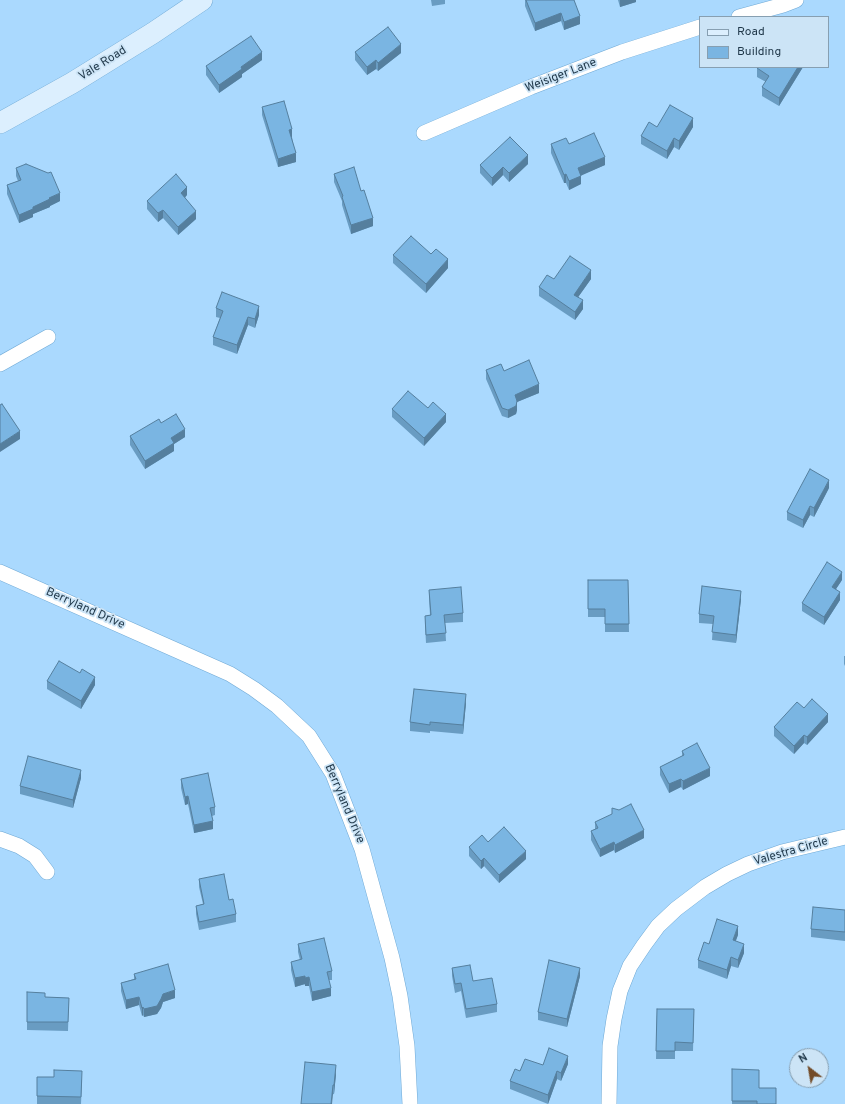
<!DOCTYPE html>
<html>
<head>
<meta charset="utf-8">
<style>
	body { margin:0 }
	#map { position:relative; width:845px; height:1104px; overflow:hidden; background:#aad9fe; font-family:Overpass,sans-serif }
	canvas { display:block }
	.legend { position:absolute; left:699px; top:16px; width:130px; height:52px; box-sizing:border-box; background:#cce4f6; border:1px solid #879fb1; margin:0; padding:5px 7px; list-style:none; font-size:12px; color:#1f3749 }
	.legend li { display:flex; align-items:center; gap:8px; height:20px }
	.legend b { width:20px; border:1px solid #879fb1 }
	.north { position:absolute; left:789px; top:1048px; width:40px; height:40px; box-sizing:border-box; background:#cce4f6; border:1px solid #879fb1; border-radius:50%; rotate:329deg; font-size:11px; font-weight:700; line-height:16px; text-align:center; color:#1f3749 }
	.north::after { content:''; display:block; margin:auto; width:14px; height:18px; background:#734c29; clip-path:polygon(50% 0,100% 100%,50% 72%,0 100%) }
</style>
</head>
<body>
<div id="map">
<canvas width="845" height="1104"></canvas>
<ul class="legend">
<li><b style="height:5px;background:#dceffe"></b>Road</li>
<li><b style="height:11px;background:#7ab5e2"></b>Building</li>
</ul>
<div class="north">N</div>
</div>
<script>
const ctx = document.querySelector('canvas').getContext('2d');
ctx.lineJoin = 'round';
function shape(rows) {
  const path = new Path2D();
  for (const r of rows) {
    path.moveTo(r[0], r[1]);
    for (let i = 2; i < r.length; i += 2) path.lineTo(r[i], r[i + 1]);
  }
  return path;
}
function strokePath(path, color, width, dash) {
  ctx.strokeStyle = color;
  ctx.lineWidth = width;
  ctx.lineCap = dash ? 'butt' : 'round';
  ctx.setLineDash(dash || []);
  ctx.stroke(path);
}
function fill(path, color) {
  ctx.fillStyle = color;
  ctx.fill(path, 'evenodd');
}
function drawText(font, color, halo, rows, align = 'center') {
  ctx.font = font + ' Overpass,sans-serif';
  ctx.lineWidth = 3.5;
  ctx.setLineDash([]);
  ctx.textBaseline = 'middle';
  ctx.strokeStyle = halo;
  ctx.fillStyle = color;
  for (const [text, x, y, turn = 0] of rows) {
    ctx.save();
    ctx.translate(x, y);
    ctx.rotate((+turn || 0) * Math.PI / 180);
    ctx.textAlign = isNaN(turn) ? turn : align;
    if (halo) ctx.strokeText(text, 0, 0);
    ctx.fillText(text, 0, 0);
    ctx.restore();
  }
}
const street = shape([
	[739,17,783,5,796,0],
	[424,133,531,87,622,52,700,27],
	[0,364,48,337],
	[0,572,230,674,254,689,277,706,309,736,333,774,362,849,392,958,400,996,407,1046,410,1104],
	[0,839,19,846,35,856,47,872],
	[609,1104,610,1046,614,1019,620,991,630,966,644,945,658,926,676,909,705,887,727,874,748,864,782,852,845,837]
]);
const secondary = shape([
	[0,123,72,83,153,33,202,0]
]);
strokePath(street, '#6fa9d5', 16);
strokePath(secondary, '#6fa9d5', 22);
strokePath(street, '#fff', 15);
strokePath(secondary, '#dceffe', 21);
fill(shape([
	[431,0,445,0,445,4,432,6],
	[525,0,574,0,580,24,564,30,561,21,535,31,525,6],
	[618,0,636,0,636,2,620,7],
	[355,52,401,53,378,71,376,69,367,75,355,60],
	[262,60,242,74,242,77,219,93,206,75,206,66],
	[758,67,803,67,779,106,762,96,762,87,766,82,757,77,757,68],
	[262,107,292,137,296,162,278,167,262,115],
	[657,127,693,127,679,150,674,147,667,159,641,144,641,136],
	[551,144,569,144,605,165,581,175,581,184,569,190,566,183,564,183,551,153],
	[528,164,509,182,503,175,492,186,480,173,480,165],
	[16,168,60,201,50,206,50,207,33,214,33,217,19,223,7,194,7,185,18,181,16,176],
	[334,174,361,191,373,226,351,234,342,205,342,201,334,182],
	[187,195,185,198,196,219,178,235,163,218,158,222,147,209,147,201],
	[431,254,448,268,426,293,393,263,393,255],
	[554,279,591,279,578,297,583,309,575,320,539,296,539,287],
	[216,308,259,315,255,328,248,325,237,354,213,345,213,337,220,318,216,317],
	[486,370,504,371,539,393,517,402,517,410,516,414,508,418,502,416,486,379],
	[392,409,446,422,424,446,392,417],
	[161,423,185,437,174,444,174,451,145,469,130,445,130,436],
	[829,488,814,517,810,515,803,528,787,520,787,512],
	[588,580,628,580,629,632,605,632,605,617,588,617],
	[842,580,836,589,840,600,824,625,802,611,802,603],
	[429,590,463,613,463,622,445,623,446,641,426,643,425,624,425,616,430,615,429,598],
	[741,599,736,643,712,640,713,624,699,623,699,614],
	[844,656,845,656,845,666,844,664],
	[47,681,95,685,81,709,47,689],
	[466,703,463,734,430,731,430,733,410,731,410,722],
	[804,708,828,722,807,745,804,743,794,754,774,736,774,727],
	[682,751,710,776,683,790,681,787,669,793,660,775,660,767,682,756],
	[81,778,73,808,20,794,20,786],
	[181,779,215,807,215,815,212,816,213,829,194,833,188,804,185,805,181,788],
	[595,822,644,838,615,853,614,850,600,857,591,840,591,831,595,829],
	[469,847,526,859,499,883,484,866,481,869,469,856],
	[199,879,229,900,236,914,236,922,199,930,196,914,196,906,203,904,199,887],
	[845,910,845,941,811,937,811,929],
	[738,935,735,941,744,953,738,968,731,966,727,979,698,968,698,960,709,944],
	[298,944,332,971,332,980,329,980,331,996,312,1001,309,986,305,986,305,984,295,987,291,970,291,962,300,960,298,952],
	[452,968,473,981,497,1004,497,1012,466,1018,461,991,455,993,452,976],
	[134,974,175,998,163,1002,161,1008,157,1014,144,1017,143,1015,142,1016,139,1005,126,1009,121,991,121,983,134,979],
	[580,976,567,1027,538,1020,538,1012],
	[27,992,45,997,69,998,68,1031,27,1030],
	[657,1009,694,1009,693,1051,675,1051,675,1059,656,1059],
	[568,1064,561,1081,557,1079,548,1104,510,1089,510,1081,543,1065],
	[732,1069,759,1088,776,1104,732,1104],
	[336,1074,334,1094,301,1104],
	[37,1077,82,1080,81,1104,37,1104]
]), '#699cc2');
fill(shape([
	[620,0,636,0,636,2,620,7],
	[561,13,561,21,535,31,535,23],
	[580,16,580,24,564,30,564,22],
	[401,44,401,53,378,71,378,63],
	[262,52,262,60,242,74,242,77,219,93,219,85,241,67],
	[376,60,376,69,367,75,367,67],
	[798,67,803,67,779,106,779,98],
	[693,118,693,127,679,150,679,141],
	[292,129,292,137,289,138,289,130],
	[674,138,674,147,667,159,667,151],
	[296,153,296,162,278,167,278,159],
	[528,155,528,164,509,182,509,173],
	[605,157,605,165,578,177,578,168],
	[503,167,503,175,492,186,492,178],
	[566,174,566,183,564,183,564,175],
	[581,176,581,184,569,190,569,181],
	[187,187,187,195,181,201,181,193],
	[60,193,60,201,50,206,50,207,33,214,33,217,19,223,19,215,33,207,49,198],
	[163,210,163,218,158,222,158,213],
	[196,211,196,219,178,235,178,227],
	[373,218,373,226,351,234,351,225],
	[448,259,448,268,426,293,426,284],
	[591,270,591,279,574,303,574,295],
	[583,300,583,309,575,320,575,312],
	[259,306,259,315,255,328,255,319],
	[248,317,248,325,237,354,237,345],
	[539,384,539,393,517,402,517,410,516,414,508,418,508,410,515,395],
	[446,414,446,422,424,446,424,438],
	[185,429,185,437,174,444,174,451,145,469,145,461,171,438],
	[20,431,20,439,0,452,0,444],
	[829,480,829,488,814,517,814,508],
	[810,506,810,515,803,528,803,520],
	[842,572,842,580,832,595,832,587],
	[741,591,741,599,736,643,736,635],
	[840,592,840,600,824,625,824,617],
	[95,677,95,685,81,709,81,701],
	[466,694,466,703,463,734,463,725],
	[828,714,828,722,807,745,807,737],
	[804,735,804,743,794,754,794,746],
	[710,768,710,776,683,790,683,781],
	[81,770,81,778,73,808,73,800],
	[681,779,681,787,669,793,669,784],
	[188,796,188,804,185,805,185,797],
	[213,821,213,829,194,833,194,825],
	[644,830,644,838,615,853,615,845],
	[614,842,614,850,600,857,600,849],
	[526,851,526,859,499,883,499,875],
	[484,858,484,866,481,869,481,861],
	[738,926,738,935,733,949,733,940],
	[744,944,744,953,738,968,738,960],
	[731,957,731,966,727,979,727,970],
	[580,968,580,976,567,1027,567,1019],
	[305,976,305,984,295,987,295,978],
	[309,977,309,986,305,986,305,978],
	[331,988,331,996,312,1001,312,992],
	[175,990,175,998,163,1002,161,1008,157,1014,144,1017,144,1009,163,994],
	[139,997,139,1005,126,1009,126,1000],
	[143,1007,143,1015,142,1016,142,1008],
	[568,1056,568,1064,561,1081,561,1073],
	[336,1065,336,1074,334,1094,334,1085],
	[557,1071,557,1079,548,1104,548,1095],
	[333,1085,333,1093,332,1104,331,1104]
]), '#557f9e');
const building = shape([
	[526,0,574,0,580,16,564,22,561,13,535,23,526,0],
	[388,27,401,44,378,63,376,60,367,67,355,52,388,27],
	[251,36,262,52,241,67,242,69,219,85,206,66,251,36],
	[758,67,798,67,779,98,762,87,769,76,757,68,758,67],
	[284,101,292,129,289,130,296,153,278,159,262,107,284,101],
	[670,105,693,118,679,141,674,138,667,151,641,136,649,122,657,127,670,105],
	[594,133,605,157,578,168,581,176,569,181,566,174,564,175,551,144,566,138,569,144,594,133],
	[510,137,528,155,509,173,503,167,492,178,480,165,510,137],
	[26,164,48,173,51,172,60,193,49,198,50,199,33,207,33,209,19,215,7,185,21,180,16,168,26,164],
	[354,167,361,191,364,190,373,218,351,225,342,197,343,196,334,174,354,167],
	[176,174,187,187,181,193,196,211,178,227,163,210,158,213,147,201,176,174],
	[411,236,431,254,436,249,448,259,426,284,393,255,411,236],
	[570,256,591,270,574,295,583,300,575,312,539,287,547,275,554,279,570,256],
	[222,292,259,306,255,319,248,317,237,345,213,337,223,311,216,308,222,292],
	[529,360,539,384,515,395,517,401,516,406,508,410,502,408,486,370,501,364,504,371,529,360],
	[408,391,428,408,433,402,446,414,424,438,392,409,408,391],
	[2,404,20,431,0,444,0,405,2,404],
	[176,414,185,429,171,438,174,443,145,461,130,436,159,419,161,423,176,414],
	[810,469,829,480,814,508,810,506,803,520,787,512,810,469],
	[827,562,842,572,832,587,840,592,824,617,802,603,827,562],
	[588,580,628,580,629,624,605,624,605,609,588,609,588,580],
	[702,586,741,591,736,635,712,632,714,616,699,614,702,586],
	[461,587,463,613,444,615,446,633,426,635,425,616,431,615,429,590,461,587],
	[59,661,80,673,82,669,95,677,81,701,47,681,59,661],
	[414,689,466,694,463,725,430,722,430,725,410,722,414,689],
	[812,699,828,714,807,737,804,735,794,746,774,727,797,702,804,708,812,699],
	[697,743,710,768,683,781,681,779,669,784,660,767,684,755,682,751,697,743],
	[28,756,81,770,73,800,20,786,28,756],
	[208,773,215,807,210,808,213,821,194,825,188,796,185,797,181,779,208,773],
	[631,804,644,830,615,845,614,842,600,849,591,831,598,828,595,822,612,814,612,808,619,810,631,804],
	[504,827,526,851,499,875,484,858,481,861,469,847,482,835,488,842,504,827],
	[224,874,229,900,233,899,236,914,199,922,196,906,204,904,199,879,224,874],
	[813,907,845,910,845,932,811,929,813,907],
	[717,919,738,926,733,940,744,944,738,960,731,957,727,970,698,960,704,942,709,944,717,919],
	[324,938,332,971,327,972,331,988,312,992,309,977,305,978,305,976,295,978,291,962,302,959,298,944,324,938],
	[549,960,580,968,567,1019,538,1012,549,960],
	[168,964,175,990,163,994,161,999,157,1006,144,1009,143,1007,142,1008,139,997,126,1000,121,983,136,979,134,974,168,964],
	[470,965,473,981,492,978,497,1004,466,1009,461,983,455,984,452,968,470,965],
	[27,992,45,993,45,997,69,998,68,1022,27,1022,27,992],
	[657,1009,694,1009,693,1043,675,1042,675,1051,656,1051,657,1009],
	[549,1048,568,1056,561,1073,557,1071,548,1095,510,1081,515,1069,520,1071,525,1059,543,1065,549,1048],
	[305,1062,336,1065,334,1085,333,1085,331,1104,301,1104,305,1062],
	[732,1069,759,1070,759,1088,776,1088,776,1104,757,1104,757,1101,732,1101,732,1069],
	[54,1070,82,1071,81,1097,37,1096,37,1077,54,1077,54,1070]
]);
fill(building, '#7ab5e2');
strokePath(building, '#557f9e', 1);
drawText('12px', '#1f3749', '#cce4f6', [
	["Vale Road",103,64,-32],
	["Weisiger Lane",561,76,-21],
	["Berryland Drive",85,609,24],
	["Berryland Drive",344,804,67],
	["Valestra Circle",791,852,-16]
]);
</script>
</body>
</html>
